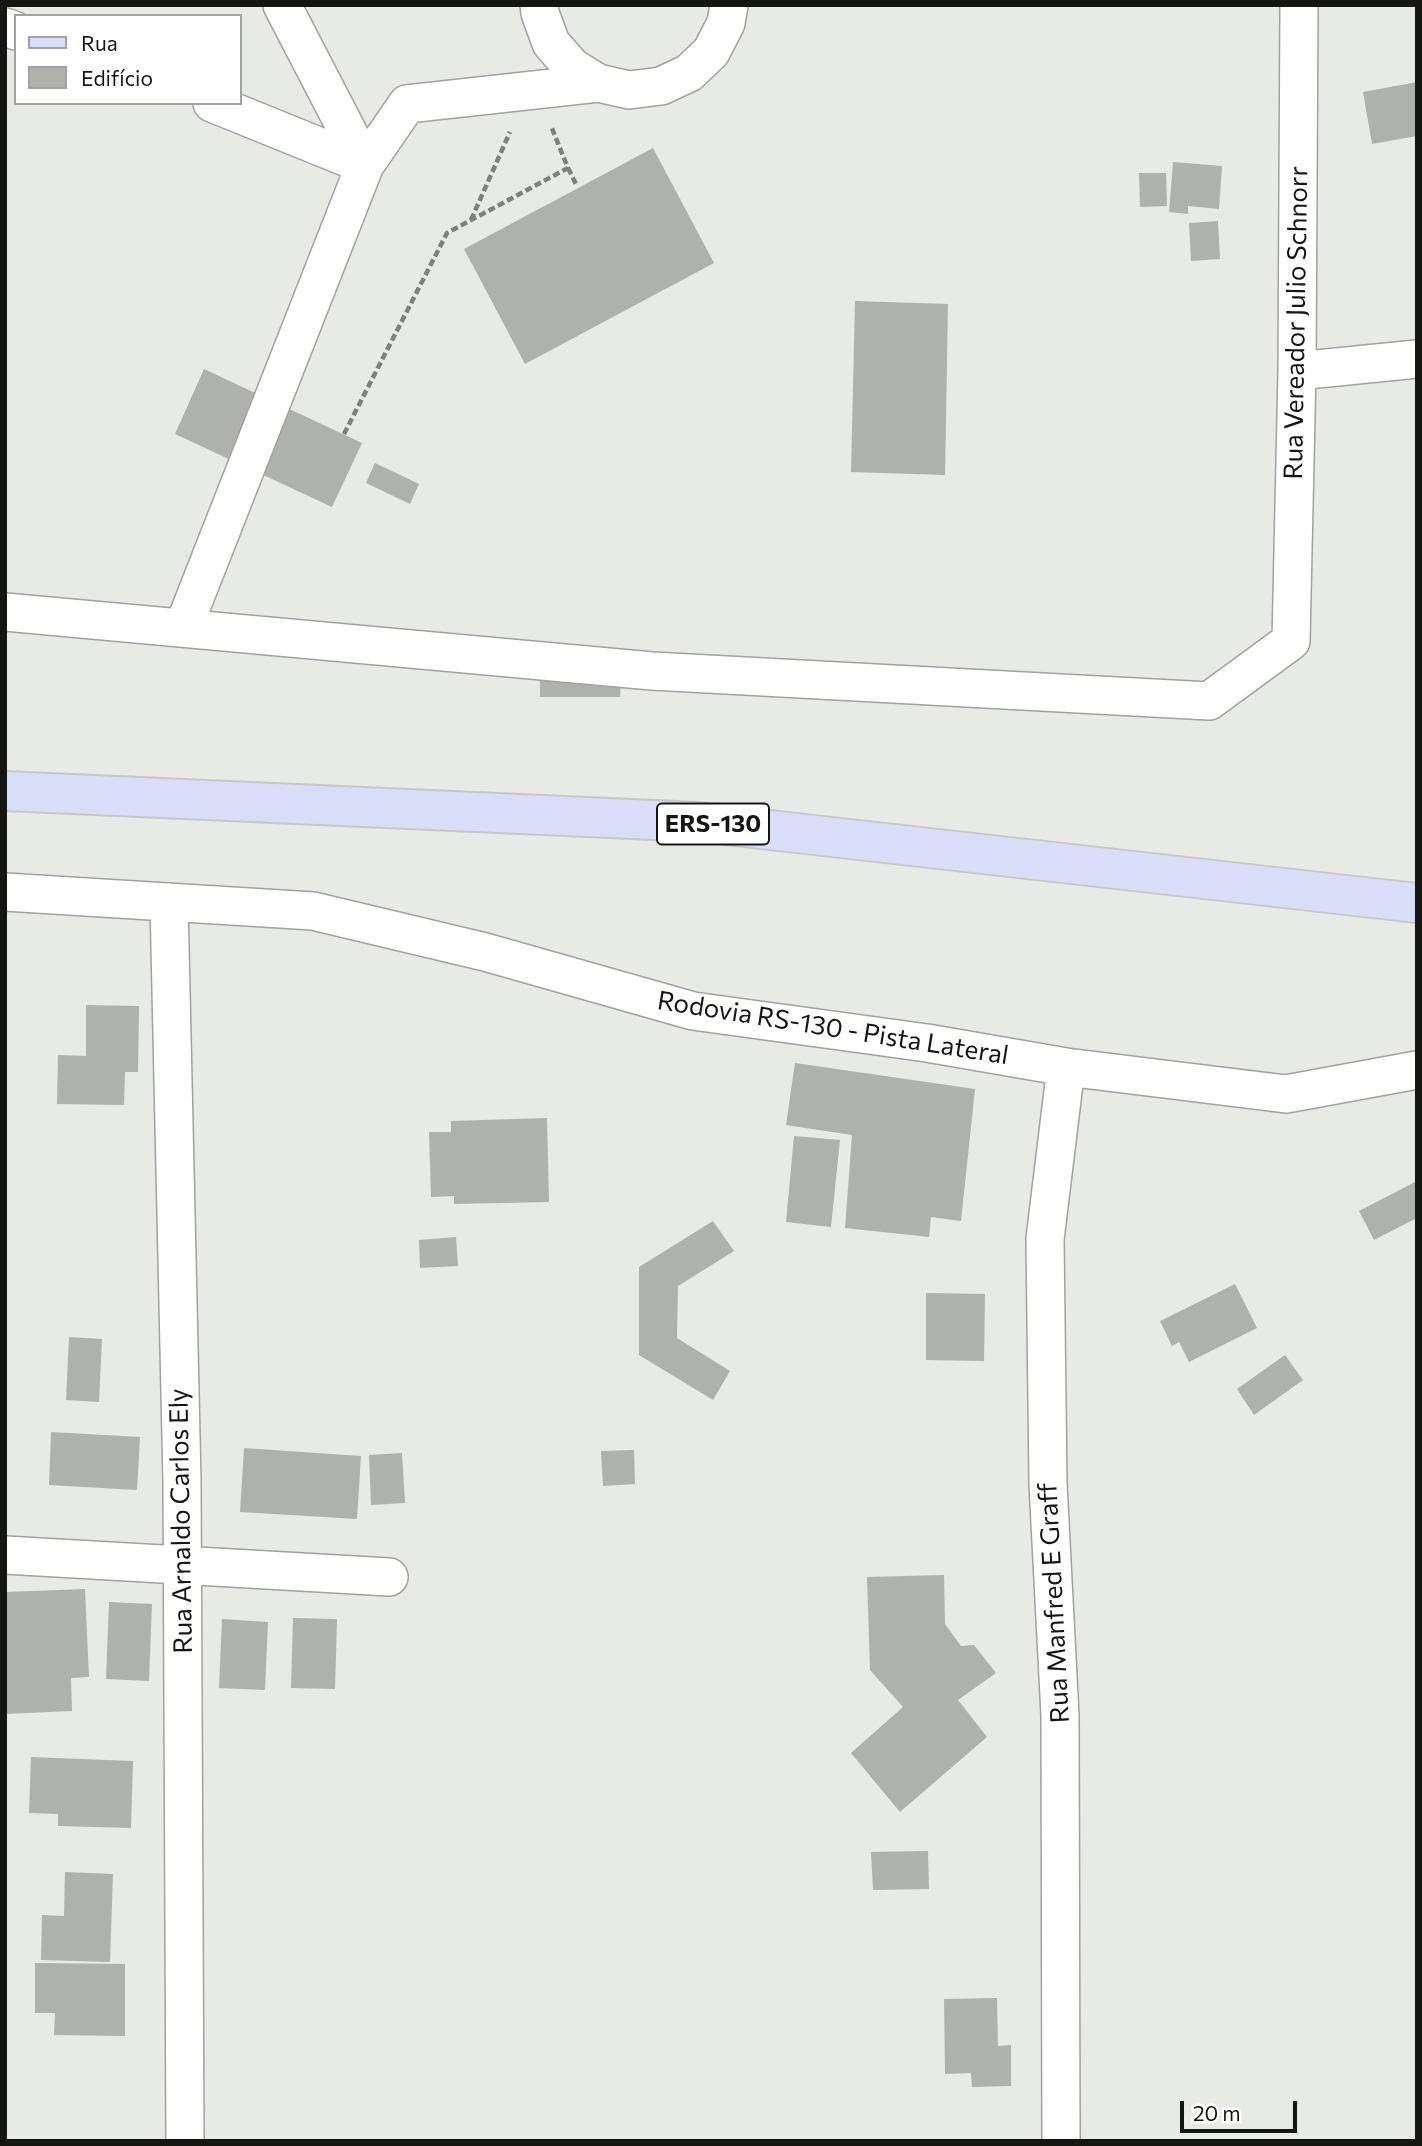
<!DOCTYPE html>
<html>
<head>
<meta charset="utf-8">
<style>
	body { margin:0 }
	#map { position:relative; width:1422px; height:2146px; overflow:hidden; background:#e7eae5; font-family:Commissioner,sans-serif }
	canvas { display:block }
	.frame { position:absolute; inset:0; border:7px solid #151614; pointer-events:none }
	.legend { position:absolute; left:14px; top:14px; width:228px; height:91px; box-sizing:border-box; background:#fff; border:2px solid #a1a2a1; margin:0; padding:9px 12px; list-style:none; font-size:21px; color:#151614 }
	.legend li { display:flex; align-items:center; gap:14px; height:35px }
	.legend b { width:35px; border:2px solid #a1a2a1 }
	.scale { position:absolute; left:1180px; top:2101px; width:117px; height:32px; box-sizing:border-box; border:4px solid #151614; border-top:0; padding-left:9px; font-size:21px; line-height:24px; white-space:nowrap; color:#151614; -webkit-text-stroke:5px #fff; paint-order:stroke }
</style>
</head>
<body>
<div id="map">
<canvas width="1422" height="2146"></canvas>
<div class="frame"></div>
<ul class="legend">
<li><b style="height:9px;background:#d9ddf8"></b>Rua</li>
<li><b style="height:19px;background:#afb1ad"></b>Edifício</li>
</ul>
<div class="scale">20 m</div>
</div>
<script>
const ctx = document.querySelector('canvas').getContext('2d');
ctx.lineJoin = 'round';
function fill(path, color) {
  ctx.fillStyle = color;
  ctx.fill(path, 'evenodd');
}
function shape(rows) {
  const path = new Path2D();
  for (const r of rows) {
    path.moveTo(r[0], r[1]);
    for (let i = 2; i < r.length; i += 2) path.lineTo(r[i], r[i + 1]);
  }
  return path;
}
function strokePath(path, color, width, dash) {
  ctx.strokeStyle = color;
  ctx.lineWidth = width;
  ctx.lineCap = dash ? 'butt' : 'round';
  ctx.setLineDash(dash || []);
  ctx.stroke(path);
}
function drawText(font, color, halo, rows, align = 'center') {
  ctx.font = font + ' Commissioner,sans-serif';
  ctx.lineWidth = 6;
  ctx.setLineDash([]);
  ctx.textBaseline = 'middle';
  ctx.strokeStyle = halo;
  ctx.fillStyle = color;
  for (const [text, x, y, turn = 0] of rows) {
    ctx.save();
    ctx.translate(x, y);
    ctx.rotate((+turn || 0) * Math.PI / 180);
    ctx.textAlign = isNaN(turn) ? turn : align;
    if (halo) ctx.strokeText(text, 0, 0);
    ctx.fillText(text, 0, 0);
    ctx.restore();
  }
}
fill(shape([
	[1417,82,1417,136,1372,144,1363,92],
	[653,148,714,263,525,364,464,249],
	[1173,162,1222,166,1219,209,1188,206,1188,214,1169,212],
	[1139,173,1166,173,1167,206,1140,207],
	[1218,221,1220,259,1191,261,1189,223],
	[855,301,948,304,945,475,851,472],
	[204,369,362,443,332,507,175,434],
	[375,463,419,484,410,504,366,483],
	[540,676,621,677,620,697,540,697],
	[86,1005,139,1006,138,1072,125,1072,124,1105,57,1104,58,1055,86,1056],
	[795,1063,975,1089,961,1221,931,1217,929,1237,845,1228,852,1135,786,1125],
	[547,1118,549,1202,454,1204,454,1196,431,1197,429,1132,451,1132,451,1121],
	[794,1136,840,1140,831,1227,786,1222],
	[1417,1181,1417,1218,1374,1240,1359,1211],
	[713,1221,734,1251,678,1286,677,1338,730,1371,713,1400,639,1355,639,1267],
	[456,1237,458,1266,420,1268,419,1240],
	[1235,1284,1257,1328,1189,1362,1179,1342,1172,1346,1160,1321],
	[926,1293,985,1294,984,1361,926,1360],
	[69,1337,102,1339,99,1402,66,1400],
	[1285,1355,1303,1380,1254,1415,1237,1389],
	[51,1432,140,1437,137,1490,49,1485],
	[244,1448,361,1456,357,1519,240,1512],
	[634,1450,635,1484,603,1486,601,1451],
	[402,1453,405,1503,371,1505,369,1455],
	[944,1575,945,1624,961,1646,974,1645,996,1673,958,1700,987,1737,900,1812,851,1753,903,1707,870,1670,867,1577],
	[85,1589,89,1677,71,1678,72,1711,5,1714,5,1592],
	[109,1602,152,1604,149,1681,106,1679],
	[293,1618,337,1619,335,1689,291,1688],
	[222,1619,268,1622,265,1690,219,1688],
	[31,1757,133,1761,131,1828,58,1826,58,1814,29,1813],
	[928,1851,929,1889,873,1890,871,1852],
	[65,1872,113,1874,110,1962,41,1960,42,1915,64,1916],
	[35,1963,125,1964,125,2036,54,2035,55,2013,35,2013],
	[997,1998,998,2046,1011,2045,1011,2086,972,2087,971,2073,945,2074,944,1999]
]), '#afb1ad');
const minor = shape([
	[282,5,365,165],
	[539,5,540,13,551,43,572,67,598,83,629,90,661,86,689,73,711,52,726,23,729,5],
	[5,27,16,31],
	[212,103,365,165],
	[1297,371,1417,359],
	[5,612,652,671,1209,701,1291,641,1297,371,1299,5],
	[183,628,365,165,407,104,598,83],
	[5,892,313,911,485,952,693,1011,927,1043,1066,1067,1286,1094,1417,1070],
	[169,902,182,1481,185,2141],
	[5,1555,389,1577],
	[1061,2141,1060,1715,1048,1484,1045,1239,1066,1067]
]);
const major = shape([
	[5,791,699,822,1417,903]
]);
strokePath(minor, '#9fa29d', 40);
strokePath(major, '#c7c7c7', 42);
strokePath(shape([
	[568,168,577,186],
	[471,220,510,132],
	[344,434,447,233,568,168,551,126]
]), '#7e807d', 4.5, [7, 3.5]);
strokePath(minor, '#fff', 37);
strokePath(major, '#d9ddf8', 38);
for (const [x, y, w] of [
	[713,824,112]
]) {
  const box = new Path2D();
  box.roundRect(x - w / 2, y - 20.5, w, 41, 5);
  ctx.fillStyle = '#fff';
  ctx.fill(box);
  strokePath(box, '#151614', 2);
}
drawText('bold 24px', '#151614', null, [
	["ERS-130",713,824]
]);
drawText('26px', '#151614', '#fff', [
	["Rua Vereador Julio Schnorr",1296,323,-89],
	["Rodovia RS-130 - Pista Lateral",833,1028,9],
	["Rua Arnaldo Carlos Ely",181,1521,-91],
	["Rua Manfred E Graff",1054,1603,-93]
]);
</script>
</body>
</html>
